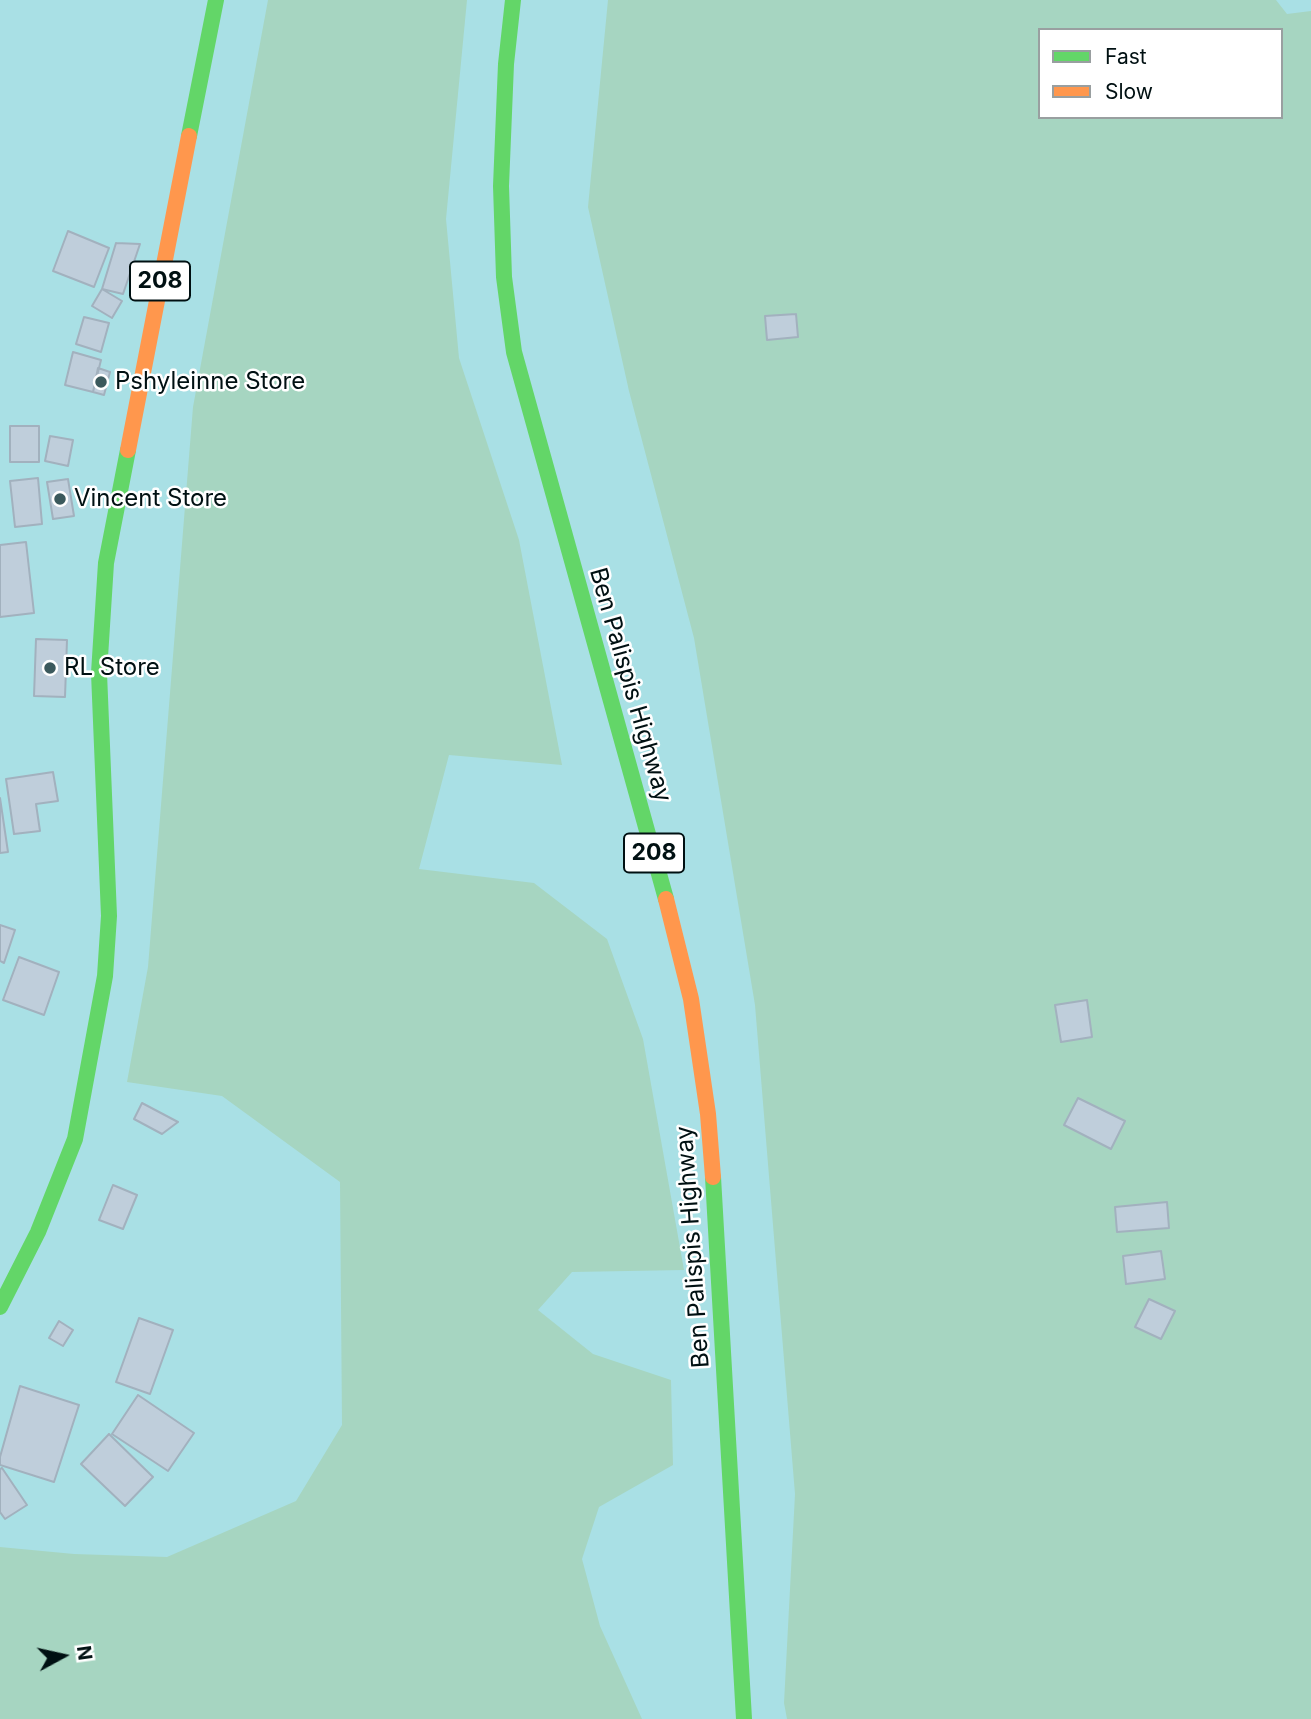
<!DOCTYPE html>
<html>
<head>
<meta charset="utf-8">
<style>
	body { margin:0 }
	#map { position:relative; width:1311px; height:1719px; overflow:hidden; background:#a9e0e5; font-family:Inter,sans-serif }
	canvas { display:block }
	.legend { position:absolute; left:1038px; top:28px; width:245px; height:91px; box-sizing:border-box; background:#fff; border:2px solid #999fa0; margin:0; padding:9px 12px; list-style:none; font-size:21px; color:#001012 }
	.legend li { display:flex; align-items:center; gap:14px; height:35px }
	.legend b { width:35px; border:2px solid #999fa0 }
	.north { position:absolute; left:28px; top:1621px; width:70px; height:70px; -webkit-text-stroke:5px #fff; paint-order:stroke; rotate:82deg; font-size:19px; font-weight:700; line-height:28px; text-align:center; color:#001012 }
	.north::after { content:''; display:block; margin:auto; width:24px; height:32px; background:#001012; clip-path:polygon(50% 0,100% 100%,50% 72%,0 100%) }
</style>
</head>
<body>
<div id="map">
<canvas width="1311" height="1719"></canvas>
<ul class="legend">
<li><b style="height:9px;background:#63d668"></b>Fast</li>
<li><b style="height:9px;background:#ff974d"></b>Slow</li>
</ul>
<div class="north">N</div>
</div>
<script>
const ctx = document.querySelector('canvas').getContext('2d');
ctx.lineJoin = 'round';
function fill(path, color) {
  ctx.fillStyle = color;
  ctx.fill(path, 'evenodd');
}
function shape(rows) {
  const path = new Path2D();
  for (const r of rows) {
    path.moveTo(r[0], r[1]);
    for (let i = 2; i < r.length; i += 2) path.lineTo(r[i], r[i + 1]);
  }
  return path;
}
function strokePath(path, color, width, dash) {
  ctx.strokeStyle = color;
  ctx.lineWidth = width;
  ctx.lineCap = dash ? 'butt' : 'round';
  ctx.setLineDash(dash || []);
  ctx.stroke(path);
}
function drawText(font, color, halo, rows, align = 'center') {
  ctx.font = font + ' Inter,sans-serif';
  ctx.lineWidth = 5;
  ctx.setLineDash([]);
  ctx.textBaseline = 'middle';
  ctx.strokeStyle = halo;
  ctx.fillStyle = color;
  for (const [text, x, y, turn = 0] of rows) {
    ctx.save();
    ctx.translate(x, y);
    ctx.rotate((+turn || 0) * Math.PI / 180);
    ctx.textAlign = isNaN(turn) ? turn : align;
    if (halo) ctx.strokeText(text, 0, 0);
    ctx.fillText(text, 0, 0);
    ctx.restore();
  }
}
fill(shape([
	[268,0,467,0,446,219,459,358,519,540,562,765,449,755,419,869,534,883,607,939,643,1039,684,1270,572,1272,538,1310,593,1354,671,1380,673,1465,599,1507,582,1559,600,1626,642,1719,0,1719,0,1547,74,1554,167,1557,296,1501,342,1425,340,1182,222,1096,127,1082,148,967,193,407],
	[608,0,1276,0,1287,14,1311,11,1311,1719,787,1719,784,1703,795,1494,755,1005,694,638,629,391,588,207],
	[1040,30,1281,30,1281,117,1040,117]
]), '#a6d5c1');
const building = shape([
	[68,231,109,248,94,287,53,271,68,231],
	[116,243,140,244,123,294,102,289,116,243],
	[102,289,122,301,112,318,92,306,102,289],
	[796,314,798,337,767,340,765,316,796,314],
	[84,317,109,323,101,352,76,344,84,317],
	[73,352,101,360,93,392,65,385,73,352],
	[98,368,110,372,104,395,93,392,98,368],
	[10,426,39,426,39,462,10,462,10,426],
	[50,436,73,440,68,466,45,461,50,436],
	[38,478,42,524,15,527,10,481,38,478],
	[68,479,74,516,53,519,47,482,68,479],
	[26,542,34,613,0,617,0,545,26,542],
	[36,639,67,640,65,697,34,696,36,639],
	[53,772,58,801,36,804,40,831,14,834,6,779,53,772],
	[0,798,8,852,0,853,0,798],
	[0,925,15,930,4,963,0,961,0,925],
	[19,957,59,972,44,1015,3,1000,19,957],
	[1087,1000,1092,1037,1061,1042,1055,1005,1087,1000],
	[1078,1098,1125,1121,1111,1149,1064,1125,1078,1098],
	[142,1103,178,1122,162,1134,134,1119,142,1103],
	[113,1185,137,1195,123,1229,99,1220,113,1185],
	[1167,1202,1169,1228,1117,1232,1115,1207,1167,1202],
	[1161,1251,1165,1279,1126,1284,1123,1256,1161,1251],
	[1149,1299,1175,1311,1161,1339,1135,1327,1149,1299],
	[139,1318,173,1330,150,1394,116,1382,139,1318],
	[59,1321,73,1330,63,1346,49,1338,59,1321],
	[20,1386,79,1405,54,1482,0,1465,0,1457,20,1386],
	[138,1395,194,1433,168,1471,112,1434,138,1395],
	[109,1434,153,1477,125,1506,81,1464,109,1434],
	[2,1468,27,1505,5,1519,0,1512,0,1469,2,1468]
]);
fill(building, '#bfcedb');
strokePath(building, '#a2b1be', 2);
strokePath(shape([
	[513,0,506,64,501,186,504,277,514,352,666,899],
	[189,136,216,0],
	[713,1177,744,1719],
	[0,1307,38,1232,75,1139,105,976,109,916,99,673,106,563,128,450]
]), '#63d668', 16);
strokePath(shape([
	[128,450,189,136],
	[666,899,691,999,708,1114,713,1177]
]), '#ff974d', 16);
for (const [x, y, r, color] of [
	[101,382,7,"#3b595c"],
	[60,499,7,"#3b595c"],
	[50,668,7,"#3b595c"]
]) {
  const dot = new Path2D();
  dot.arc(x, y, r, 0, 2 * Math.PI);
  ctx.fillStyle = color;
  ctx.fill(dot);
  strokePath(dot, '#fff', 2.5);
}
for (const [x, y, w] of [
	[160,281,60],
	[654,853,60]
]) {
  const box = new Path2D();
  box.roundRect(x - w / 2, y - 19.5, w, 39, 5);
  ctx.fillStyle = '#fff';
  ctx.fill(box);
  strokePath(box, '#001012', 2);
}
drawText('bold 23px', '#001012', null, [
	["208",160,281],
	["208",654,853]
]);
drawText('24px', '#001012', '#fff', [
	["Pshyleinne Store",115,382],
	["Vincent Store",74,499],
	["RL Store",64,668]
], 'left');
drawText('24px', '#001012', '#fff', [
	["Ben Palispis Highway",630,685,74],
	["Ben Palispis Highway",693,1247,-94]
]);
</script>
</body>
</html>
